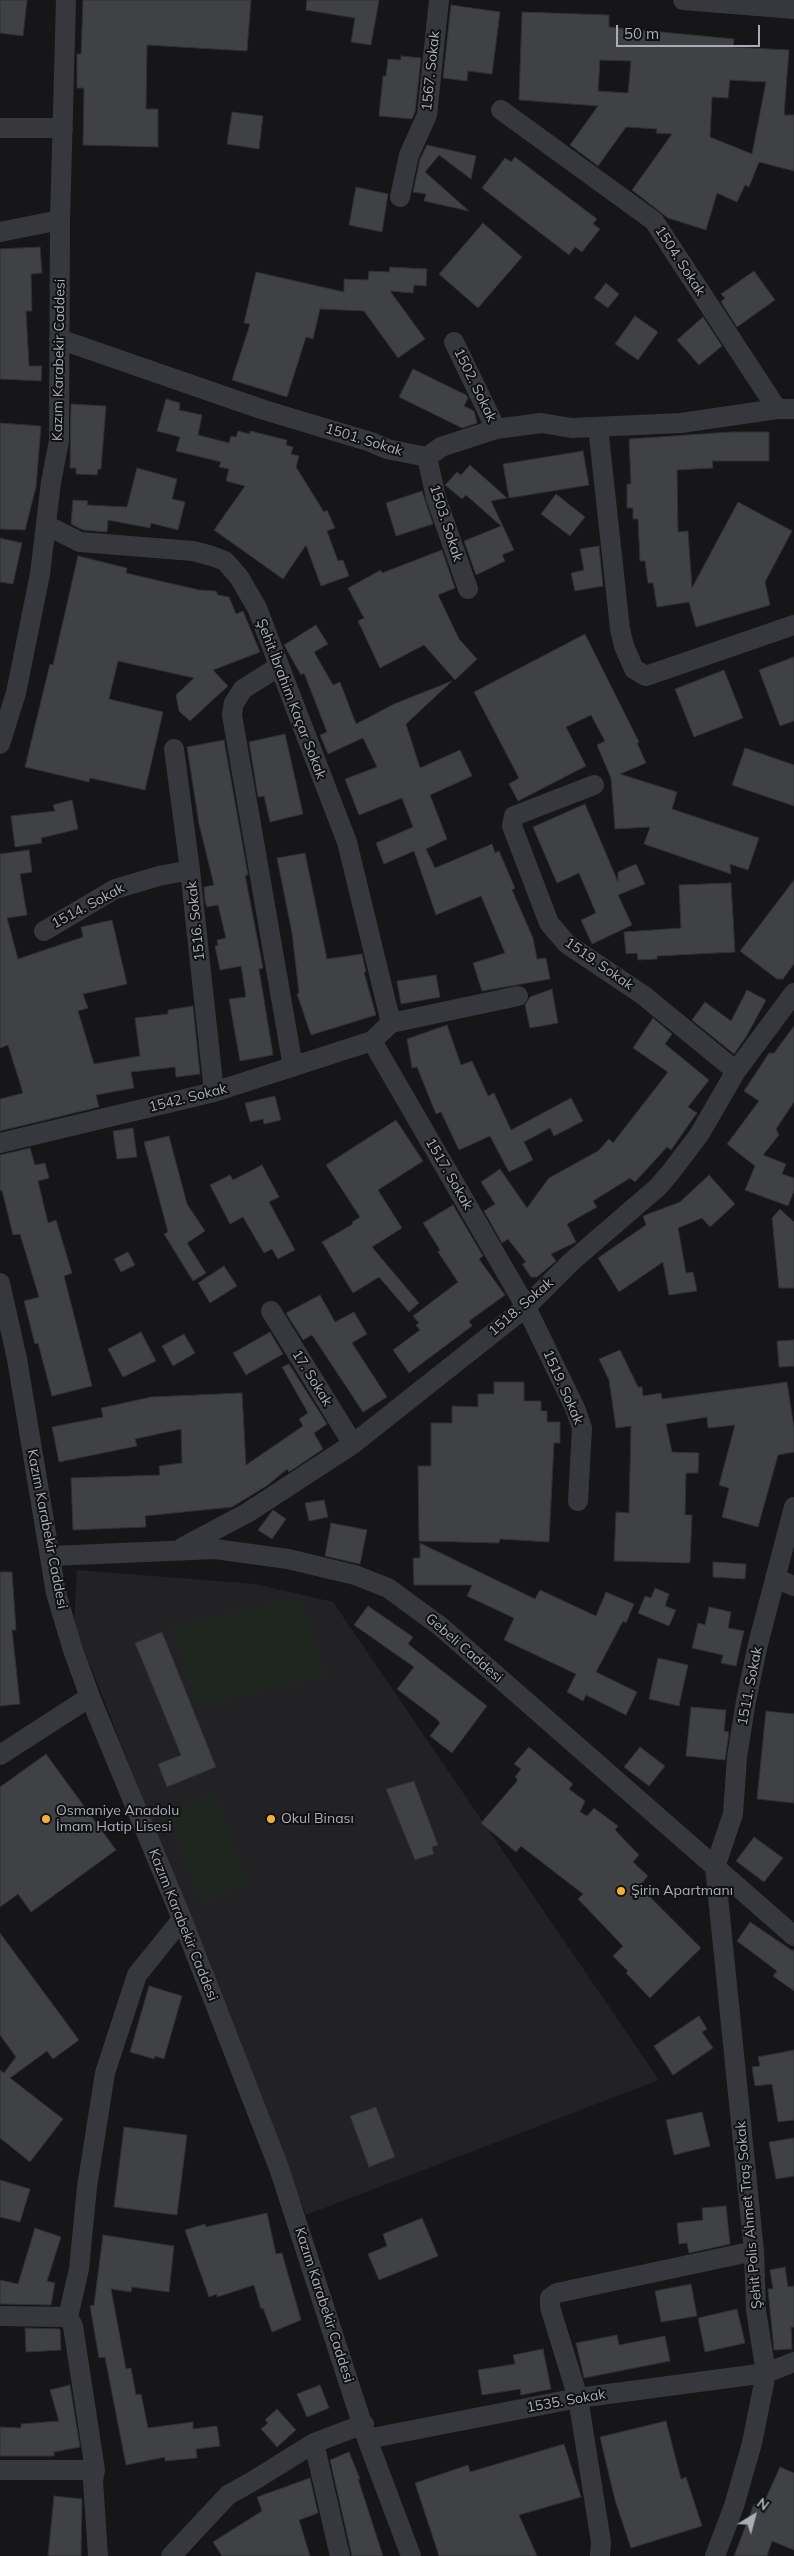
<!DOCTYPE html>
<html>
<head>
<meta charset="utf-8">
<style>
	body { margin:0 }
	#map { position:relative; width:794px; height:2556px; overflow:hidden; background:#161618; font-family:Mulish,sans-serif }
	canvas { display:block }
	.north { position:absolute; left:729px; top:2491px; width:50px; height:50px; -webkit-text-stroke:4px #111113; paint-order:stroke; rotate:37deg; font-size:14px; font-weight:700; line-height:20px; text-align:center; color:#a8adb8 }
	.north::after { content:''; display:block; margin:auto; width:18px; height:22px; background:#a8adb8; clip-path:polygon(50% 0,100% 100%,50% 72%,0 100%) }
	.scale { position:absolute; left:616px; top:25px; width:144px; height:22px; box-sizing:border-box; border:2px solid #a8adb8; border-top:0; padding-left:6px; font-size:15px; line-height:18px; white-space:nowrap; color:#a8adb8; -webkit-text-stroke:4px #111113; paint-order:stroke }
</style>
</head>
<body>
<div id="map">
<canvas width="794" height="2556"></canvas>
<div class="north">N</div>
<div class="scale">50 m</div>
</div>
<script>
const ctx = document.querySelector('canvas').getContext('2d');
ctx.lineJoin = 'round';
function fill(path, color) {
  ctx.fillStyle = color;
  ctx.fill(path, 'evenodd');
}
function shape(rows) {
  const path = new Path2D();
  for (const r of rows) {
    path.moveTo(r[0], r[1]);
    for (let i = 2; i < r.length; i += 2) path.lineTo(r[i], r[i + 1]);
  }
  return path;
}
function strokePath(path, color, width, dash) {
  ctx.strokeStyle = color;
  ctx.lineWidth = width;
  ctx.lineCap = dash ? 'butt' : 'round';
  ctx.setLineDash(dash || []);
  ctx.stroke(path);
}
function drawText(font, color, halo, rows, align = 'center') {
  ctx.font = font + ' Mulish,sans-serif';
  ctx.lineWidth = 4;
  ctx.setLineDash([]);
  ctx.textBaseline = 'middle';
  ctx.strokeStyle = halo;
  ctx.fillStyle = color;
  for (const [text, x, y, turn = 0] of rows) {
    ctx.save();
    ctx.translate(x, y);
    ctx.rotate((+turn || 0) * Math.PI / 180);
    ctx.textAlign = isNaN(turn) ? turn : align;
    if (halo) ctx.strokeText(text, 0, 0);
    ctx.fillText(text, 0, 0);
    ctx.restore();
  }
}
fill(shape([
	[77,1570,255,1584,333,1602,659,2080,306,2215,74,1624]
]), '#222225');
fill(shape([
	[301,1598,326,1676,199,1707,170,1626],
	[216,1793,248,1885,200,1903,167,1811]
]), '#1e261f');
const building = shape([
	[0,0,27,0,23,36,0,33,0,0],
	[83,0,251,0,247,51,147,45,146,109,158,109,158,147,83,145,84,88,77,88,77,54,81,54,83,0],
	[307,0,379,0,371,45,351,42,355,18,306,10,307,0],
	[451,5,500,12,492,74,468,71,467,81,443,78,451,5],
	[522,12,609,15,609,27,734,39,733,47,789,50,784,115,794,115,794,171,759,162,749,187,745,185,737,202,717,193,706,230,668,218,632,190,672,134,656,133,657,129,626,127,598,166,570,145,598,106,519,100,522,12],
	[600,60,631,61,628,93,598,91,600,60],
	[730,80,766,82,752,154,710,137,712,97,728,98,730,80],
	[401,56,421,58,415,112,412,119,379,116,383,76,386,76,388,59,401,60,401,56],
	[232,112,263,116,259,149,227,144,232,112],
	[427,145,476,156,471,179,439,155,425,172,469,211,424,201,426,194,413,192,420,159,427,145],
	[515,157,597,219,593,224,600,229,582,252,575,247,569,255,482,188,505,158,511,162,515,157],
	[356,187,388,194,382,232,349,225,356,187],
	[483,223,522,257,478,308,439,274,483,223],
	[40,247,42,273,31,274,32,311,26,311,29,366,42,366,41,381,0,379,0,249,40,247],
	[390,267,427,269,426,286,414,285,413,293,390,291,425,339,398,358,364,311,320,309,313,339,306,337,287,397,232,380,250,324,244,323,256,272,344,292,344,279,368,280,369,271,389,272,390,267],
	[754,271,775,300,737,327,721,302,725,298,721,294,754,271],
	[606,283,619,294,608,308,594,298,606,283],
	[635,316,658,332,638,360,615,344,635,316],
	[703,317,722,346,699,365,677,340,703,317],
	[413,369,466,395,468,398,464,406,474,411,477,423,462,428,399,397,413,369],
	[166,399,180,403,179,410,202,415,198,435,229,443,231,436,236,437,238,431,250,434,250,431,287,440,286,445,293,447,291,454,299,456,296,467,324,512,327,510,335,528,327,531,338,561,343,560,349,576,321,586,306,545,283,579,214,530,245,486,226,481,229,469,219,467,221,462,176,451,180,437,157,431,166,399],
	[71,404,106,406,101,469,98,469,97,475,76,474,76,468,70,468,71,404],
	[0,423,41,426,36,487,25,530,0,529,0,423],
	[731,432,769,432,769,461,712,461,713,468,677,470,678,532,688,531,692,588,738,502,792,531,765,582,770,605,696,627,689,602,657,607,653,583,648,583,645,561,640,561,638,519,633,519,633,508,627,508,627,484,631,484,629,439,731,432],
	[583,451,589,485,509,498,503,464,583,451],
	[470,465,507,498,491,501,514,550,502,555,505,561,476,575,464,541,501,526,466,495,462,499,445,485,457,472,461,475,470,465],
	[137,468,177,479,172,499,185,502,178,530,151,523,150,528,108,520,107,532,83,530,71,524,73,500,88,501,87,505,127,507,137,468],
	[422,491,433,524,396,536,386,503,422,491],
	[556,494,585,517,570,536,541,514,556,494],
	[0,538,22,543,13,584,0,582,0,538],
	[599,546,603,586,575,591,571,573,584,570,580,549,599,546],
	[442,550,455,588,438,595,459,639,477,659,455,680,424,645,380,668,358,621,364,618,348,588,381,570,382,573,442,550],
	[78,556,127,568,126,573,199,590,216,591,218,595,229,597,236,614,243,611,260,652,213,670,228,686,190,721,179,711,176,695,194,678,118,661,109,699,163,712,145,790,90,778,89,782,25,767,50,664,53,665,78,556],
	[316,625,328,644,314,652,333,685,340,682,356,724,394,704,452,681,406,724,420,768,460,750,472,776,430,795,447,839,426,849,435,868,492,844,495,853,499,851,515,888,512,890,533,938,537,959,546,958,550,979,482,991,473,963,505,953,481,896,436,915,414,851,384,864,376,843,413,827,402,798,359,815,345,779,377,767,363,738,328,754,320,735,327,732,304,673,301,675,284,645,316,625],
	[585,634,639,742,637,743,646,763,620,774,677,792,672,809,759,838,748,870,730,864,731,874,644,844,650,827,615,829,611,778,597,745,605,741,591,715,566,727,586,766,518,801,509,784,519,778,474,692,585,634],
	[794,657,794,721,780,726,759,670,794,657],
	[724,670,743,718,694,737,675,689,724,670],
	[285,734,303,814,270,822,264,796,258,797,249,742,285,734],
	[224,740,248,875,245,875,263,968,259,969,273,1055,240,1061,229,999,246,997,241,966,220,970,215,946,218,945,217,940,226,938,218,905,207,907,205,901,204,887,214,885,199,824,187,747,224,740],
	[745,748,794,765,794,806,732,785,745,748],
	[72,800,78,829,41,838,42,843,15,847,11,816,55,811,53,805,72,800],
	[585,804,618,882,618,872,636,864,645,884,618,895,632,925,592,944,581,920,596,913,579,873,557,883,533,827,585,804],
	[29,850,32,872,20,874,27,915,7,918,18,959,83,937,81,927,112,920,127,984,83,994,88,1008,78,1011,94,1064,140,1056,135,1018,168,1014,168,1010,193,1006,200,1074,176,1077,175,1067,131,1072,134,1088,96,1095,99,1107,0,1131,0,1099,23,1093,8,1045,0,1048,0,854,29,850],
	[305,853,327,959,362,954,366,972,364,972,376,1015,311,1035,297,994,299,993,292,933,277,858,305,853],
	[794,880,794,964,783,979,777,979,740,951,794,880],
	[731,883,735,952,657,956,657,959,638,960,637,953,626,954,624,932,681,928,679,885,731,883],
	[436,975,440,997,401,1004,397,981,436,975],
	[552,989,558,1023,530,1028,525,1005,530,997,552,989],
	[747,990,766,1000,746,1037,734,1054,692,1020,705,1002,731,1021,747,990],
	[653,1018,672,1034,665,1044,709,1080,688,1107,697,1113,671,1150,667,1147,635,1182,630,1178,593,1201,597,1207,567,1224,576,1242,551,1254,556,1261,537,1277,531,1277,522,1264,526,1262,508,1239,502,1243,484,1211,495,1204,481,1182,500,1169,527,1208,549,1178,598,1151,609,1139,613,1143,668,1072,633,1048,653,1018],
	[447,1025,461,1065,472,1061,488,1096,494,1093,511,1130,571,1098,583,1121,554,1136,550,1128,524,1142,533,1160,509,1172,490,1136,459,1150,441,1112,436,1114,417,1067,412,1068,407,1039,447,1025],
	[794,1026,794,1102,776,1129,779,1135,763,1155,786,1164,782,1174,794,1178,794,1191,788,1206,745,1190,755,1166,727,1144,759,1101,744,1091,769,1053,774,1053,794,1026],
	[275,1096,281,1120,264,1124,263,1119,250,1122,245,1103,275,1096],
	[396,1120,423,1161,378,1190,402,1228,372,1247,419,1303,409,1312,379,1277,353,1293,322,1242,353,1224,352,1222,360,1217,326,1165,396,1120],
	[133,1128,137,1157,117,1159,113,1131,133,1128],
	[169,1136,187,1204,205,1231,187,1243,206,1273,193,1281,164,1234,168,1232,144,1142,169,1136],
	[30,1148,35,1165,45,1163,49,1178,38,1181,48,1223,56,1220,72,1273,64,1276,92,1386,52,1396,38,1343,35,1344,24,1301,39,1297,20,1234,13,1235,2,1190,0,1191,0,1155,30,1148],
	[262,1165,279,1197,269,1202,295,1250,278,1259,272,1249,264,1253,243,1217,230,1224,210,1185,230,1175,233,1180,262,1165],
	[709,1175,735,1204,710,1227,702,1218,678,1228,686,1273,693,1272,697,1291,669,1295,663,1262,619,1292,598,1258,646,1225,643,1216,680,1202,709,1175],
	[453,1205,483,1256,479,1259,505,1295,469,1321,472,1326,409,1373,393,1350,420,1330,416,1325,419,1323,413,1316,458,1282,438,1252,440,1250,423,1223,453,1205],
	[780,1209,794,1222,794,1288,779,1288,772,1218,780,1209],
	[128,1252,135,1265,121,1272,114,1259,128,1252],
	[224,1266,237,1286,210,1303,198,1283,224,1266],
	[320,1295,335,1322,354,1312,367,1334,352,1343,387,1397,363,1412,312,1335,303,1340,286,1313,320,1295],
	[141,1332,156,1361,123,1377,108,1349,141,1332],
	[270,1332,283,1354,246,1375,233,1353,270,1332],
	[184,1334,195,1353,173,1366,162,1346,184,1334],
	[794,1340,794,1366,779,1367,777,1341,794,1340],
	[620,1350,638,1387,642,1387,643,1396,661,1393,662,1399,787,1382,794,1428,794,1452,778,1455,758,1527,722,1517,729,1488,719,1485,735,1425,708,1428,707,1417,666,1424,672,1452,699,1453,698,1473,686,1473,685,1515,692,1515,690,1563,614,1561,616,1512,629,1513,631,1426,616,1428,609,1380,599,1359,620,1350],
	[289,1364,327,1424,314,1433,323,1449,289,1472,287,1469,268,1485,232,1507,145,1516,146,1527,73,1530,71,1478,160,1475,159,1466,182,1463,181,1429,135,1439,137,1446,59,1462,52,1427,103,1417,101,1408,151,1397,242,1393,246,1465,303,1426,299,1419,308,1413,282,1367,289,1364],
	[494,1382,524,1382,524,1401,541,1401,541,1411,547,1411,547,1422,560,1422,560,1443,554,1443,549,1542,500,1539,499,1543,419,1541,418,1466,431,1466,431,1423,452,1423,452,1406,478,1407,478,1394,494,1394,494,1382],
	[324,1500,328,1517,309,1521,305,1503,324,1500],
	[273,1510,286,1519,272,1539,258,1530,273,1510],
	[331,1523,367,1530,360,1564,325,1556,331,1523],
	[420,1543,535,1599,540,1590,596,1616,606,1592,634,1604,626,1623,623,1621,596,1672,637,1692,626,1715,586,1695,583,1701,567,1692,576,1674,504,1640,514,1618,467,1596,472,1585,414,1585,413,1558,420,1558,420,1543],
	[713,1562,746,1564,745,1579,713,1577,713,1562],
	[0,1572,12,1572,16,1630,12,1630,20,1704,0,1706,0,1572],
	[655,1588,669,1594,665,1606,676,1610,669,1626,638,1613,645,1596,651,1598,655,1588],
	[368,1606,413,1637,408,1644,487,1706,452,1753,430,1736,440,1723,438,1720,397,1689,414,1667,354,1625,368,1606],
	[709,1607,731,1612,728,1628,744,1631,736,1666,721,1663,723,1655,692,1648,698,1623,705,1625,709,1607],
	[162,1632,216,1767,167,1787,158,1764,181,1755,135,1643,162,1632],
	[658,1658,688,1665,679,1706,649,1699,658,1658],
	[691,1707,726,1710,724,1731,729,1732,725,1760,686,1756,691,1707],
	[766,1711,794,1714,794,1803,757,1799,766,1711],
	[529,1747,573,1784,569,1789,585,1801,580,1812,587,1816,594,1808,618,1826,615,1830,639,1855,633,1862,648,1876,639,1886,701,1948,650,1998,626,1973,628,1971,613,1956,623,1946,578,1899,583,1894,521,1846,516,1852,481,1823,518,1780,515,1777,521,1769,514,1764,529,1747],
	[640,1747,665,1766,649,1786,624,1767,640,1747],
	[46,1754,116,1850,31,1912,18,1894,0,1907,0,1787,46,1754],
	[414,1781,438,1845,432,1847,434,1854,415,1860,386,1789,414,1781],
	[754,1837,783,1858,764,1882,736,1861,754,1837],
	[750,1922,793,1951,794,1949,794,1991,773,1976,777,1971,737,1941,750,1922],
	[0,1933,79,2040,53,2059,47,2051,10,2078,63,2119,30,2162,0,2138,0,2070,4,2073,16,2057,0,2035,0,1933],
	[149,1986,182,1996,164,2059,155,2056,154,2059,130,2052,149,1986],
	[699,2016,707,2029,702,2032,713,2048,673,2075,654,2046,699,2016],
	[794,2050,794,2120,778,2122,772,2084,755,2086,752,2067,760,2066,758,2057,794,2050],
	[376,2107,395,2157,369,2167,350,2116,376,2107],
	[702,2112,710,2146,674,2155,666,2120,702,2112],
	[124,2127,187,2135,177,2215,114,2207,124,2127],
	[794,2138,794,2176,776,2179,769,2142,794,2138],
	[0,2180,30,2189,20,2222,0,2217,0,2180],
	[726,2206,730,2244,689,2253,687,2243,679,2244,677,2223,703,2220,702,2208,726,2206],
	[267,2213,276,2254,282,2253,301,2320,272,2332,263,2308,261,2309,254,2285,217,2297,217,2294,209,2297,185,2230,205,2224,206,2227,267,2213],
	[422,2218,438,2256,379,2280,368,2254,387,2246,383,2234,422,2218],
	[35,2228,61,2237,47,2281,55,2283,51,2305,0,2304,0,2280,18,2284,35,2228],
	[103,2235,174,2246,169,2292,132,2287,131,2292,111,2289,126,2369,131,2368,136,2395,141,2394,148,2428,193,2422,193,2429,217,2426,220,2446,196,2449,197,2458,165,2461,165,2457,126,2465,105,2357,99,2358,90,2306,94,2305,103,2235],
	[785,2267,788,2287,794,2286,794,2327,791,2327,792,2349,774,2350,768,2289,773,2289,770,2270,785,2267],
	[691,2284,697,2316,661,2322,655,2291,691,2284],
	[737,2309,745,2343,705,2352,698,2318,737,2309],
	[25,2328,60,2329,61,2350,26,2352,25,2328],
	[617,2335,619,2345,665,2336,670,2361,584,2378,576,2343,617,2335],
	[543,2349,551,2389,521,2395,520,2389,482,2395,478,2370,515,2364,513,2355,543,2349],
	[70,2385,80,2447,54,2452,54,2456,0,2456,0,2427,21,2428,21,2424,59,2421,50,2390,70,2385],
	[320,2385,329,2408,307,2417,297,2394,320,2385],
	[277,2409,296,2430,277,2447,261,2429,268,2423,265,2420,277,2409],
	[666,2421,681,2479,686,2477,702,2526,631,2548,615,2500,600,2437,666,2421],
	[564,2444,581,2497,519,2515,537,2556,439,2556,415,2483,468,2465,470,2472,564,2444],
	[349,2452,360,2479,358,2479,383,2556,352,2556,330,2460,349,2452],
	[780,2467,794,2473,794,2550,772,2541,767,2556,734,2556,754,2504,762,2507,780,2467],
	[310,2478,318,2513,299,2520,310,2556,222,2556,213,2542,262,2511,257,2497,310,2478],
	[54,2496,82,2499,81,2556,48,2556,54,2496]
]);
fill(building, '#404145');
strokePath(building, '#303034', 1);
strokePath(shape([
	[683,0,794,9],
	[501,110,654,221,777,409],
	[0,128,63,128],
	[400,197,409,155,427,115,439,0],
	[0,232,60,220],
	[59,339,264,410,371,442,387,449,427,457,441,447,496,429,541,423,572,428,681,423,777,409,794,409],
	[454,342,496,429],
	[598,427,620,629,624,646,634,669,646,676,794,625],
	[427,457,436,498,468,589],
	[46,525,80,542,193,551,212,556,225,561,239,577,257,608,347,842,391,1023],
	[278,667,243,689,234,703,232,715,293,1067],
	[0,744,16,693,40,574,51,482,59,441,60,220,66,0],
	[174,749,190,870,214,1092],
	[594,785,514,816,512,826,549,923,567,944,643,995,736,1071],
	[44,931,115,889,159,876,190,870],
	[372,1041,526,1307,575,1408,582,1428,578,1501],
	[0,1143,214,1092,372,1041,391,1023,518,996],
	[0,1283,17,1359,56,1593,72,1647,90,1697,182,1919,279,2168,367,2439,411,2556],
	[271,1311,353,1444],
	[183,1547,247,1513,353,1444,526,1307,571,1262,658,1187,670,1173,699,1135,736,1071,794,993],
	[51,1556,215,1549,288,1559,355,1575,388,1588,440,1626,794,1936],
	[775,1578,794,1586],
	[0,1755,90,1697],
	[0,2316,68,2317],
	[367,2439,578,2398,766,2373,794,2362],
	[314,2443,340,2556],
	[0,2470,95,2470],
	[98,2556,93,2481,95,2470,73,2326,68,2317,79,2269,87,2187,105,2073,137,1975,182,1919],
	[171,2556,228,2495,253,2481,314,2443,364,2424],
	[600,2556,601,2542,578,2398,550,2307,550,2298,557,2293,754,2251],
	[715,2556,734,2506,752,2443,766,2373,756,2310,754,2251,715,1867,733,1814,737,1757,746,1701,758,1644,794,1507]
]), '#37383d', 20);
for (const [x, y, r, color] of [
	[46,1819,5,"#f2b134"],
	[271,1819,5,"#f2b134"],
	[621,1891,5,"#f2b134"]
]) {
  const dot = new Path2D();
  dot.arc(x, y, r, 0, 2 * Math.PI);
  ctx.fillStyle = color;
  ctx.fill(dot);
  strokePath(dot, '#111113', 2);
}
drawText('14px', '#a8adb8', '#111113', [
	["1567. Sokak",431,71,-84],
	["1504. Sokak",680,261,57],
	["Kazım Karabekir Caddesi",59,360,-89],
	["1502. Sokak",475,385,64],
	["1501. Sokak",364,440,17],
	["1503. Sokak",446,523,72],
	["Şehit İbrahim Kaçar Sokak",291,699,69],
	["1514. Sokak",88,906,-28],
	["1516. Sokak",196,921,-96],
	["1519. Sokak",599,964,35],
	["1542. Sokak",188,1098,-14],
	["1517. Sokak",449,1174,60],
	["1518. Sokak",521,1307,-41],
	["17. Sokak",312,1378,58],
	["1519. Sokak",563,1387,66],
	["Kazım Karabekir Caddesi",47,1529,79],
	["Gebeli Caddesi",464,1648,41],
	["1511. Sokak",750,1686,-79],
	["Kazım Karabekir Caddesi",183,1925,68],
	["Şehit Polis Ahmet Traş Sokak",749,2215,-95],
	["Kazım Karabekir Caddesi",324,2305,72],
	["1535. Sokak",566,2401,-10]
]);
drawText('14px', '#a8adb8', '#111113', [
	["Osmaniye Anadolu",56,1811],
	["İmam Hatip Lisesi",56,1827],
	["Okul Binası",281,1819],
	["Şirin Apartmanı",631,1891]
], 'left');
</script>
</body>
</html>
